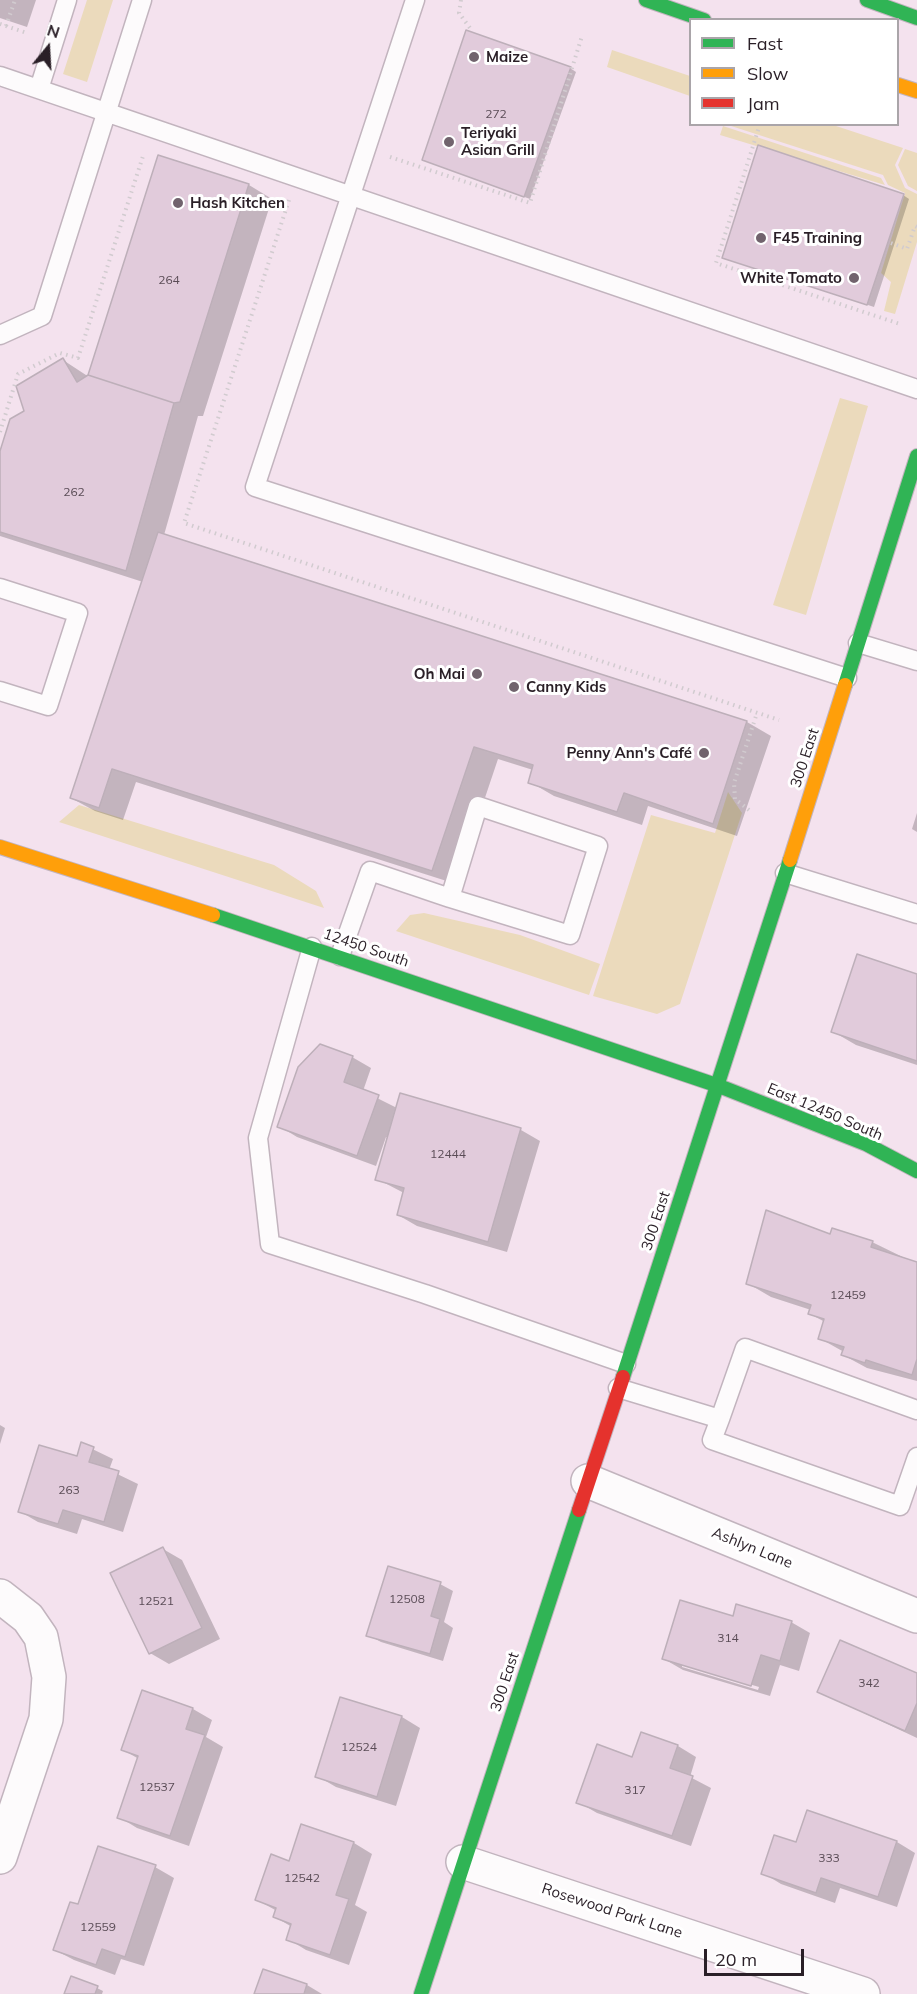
<!DOCTYPE html>
<html>
<head>
<meta charset="utf-8">
<style>
	body { margin:0 }
	#map { position:relative; width:917px; height:1994px; overflow:hidden; background:#f4e2ee; font-family:Mulish,sans-serif }
	canvas { display:block }
	.legend { position:absolute; left:689px; top:18px; width:210px; height:108px; box-sizing:border-box; background:#fff; border:2px solid #aaa5a9; margin:0; padding:8px 10px; list-style:none; font-size:18px; color:#2a1f27 }
	.legend li { display:flex; align-items:center; gap:12px; height:30px }
	.legend b { width:30px; border:2px solid #aaa5a9 }
	.north { position:absolute; left:18px; top:18px; width:60px; height:60px; -webkit-text-stroke:4px #fff; paint-order:stroke; rotate:18deg; font-size:16px; font-weight:700; line-height:24px; text-align:center; color:#2a1f27 }
	.north::after { content:''; display:block; margin:auto; width:21px; height:27px; background:#2a1f27; clip-path:polygon(50% 0,100% 100%,50% 72%,0 100%) }
	.scale { position:absolute; left:704px; top:1949px; width:100px; height:27px; box-sizing:border-box; border:3px solid #2a1f27; border-top:0; padding-left:8px; font-size:18px; line-height:21px; white-space:nowrap; color:#2a1f27; -webkit-text-stroke:4px #fff; paint-order:stroke }
</style>
</head>
<body>
<div id="map">
<canvas width="917" height="1994"></canvas>
<ul class="legend">
<li><b style="height:8px;background:#30b455"></b>Fast</li>
<li><b style="height:8px;background:#ff9f0a"></b>Slow</li>
<li><b style="height:8px;background:#e5322d"></b>Jam</li>
</ul>
<div class="north">N</div>
<div class="scale">20 m</div>
</div>
<script>
const ctx = document.querySelector('canvas').getContext('2d');
ctx.lineJoin = 'round';
function fill(path, color) {
  ctx.fillStyle = color;
  ctx.fill(path, 'evenodd');
}
function shape(rows) {
  const path = new Path2D();
  for (const r of rows) {
    path.moveTo(r[0], r[1]);
    for (let i = 2; i < r.length; i += 2) path.lineTo(r[i], r[i + 1]);
  }
  return path;
}
function strokePath(path, color, width, dash) {
  ctx.strokeStyle = color;
  ctx.lineWidth = width;
  ctx.lineCap = dash ? 'butt' : 'round';
  ctx.setLineDash(dash || []);
  ctx.stroke(path);
}
function drawText(font, color, halo, rows, align = 'center') {
  ctx.font = font + ' Mulish,sans-serif';
  ctx.lineWidth = 6;
  ctx.setLineDash([]);
  ctx.textBaseline = 'middle';
  ctx.strokeStyle = halo;
  ctx.fillStyle = color;
  for (const [text, x, y, turn = 0] of rows) {
    ctx.save();
    ctx.translate(x, y);
    ctx.rotate((+turn || 0) * Math.PI / 180);
    ctx.textAlign = isNaN(turn) ? turn : align;
    if (halo) ctx.strokeText(text, 0, 0);
    ctx.fillText(text, 0, 0);
    ctx.restore();
  }
}
fill(shape([
	[87,0,113,0,87,82,63,74],
	[612,50,690,76,690,96,607,67],
	[728,125,833,125,903,148,895,165,905,188,917,194,917,242,895,314,884,311,891,282,881,273,905,193,888,185,883,175],
	[723,126,881,178,885,185,720,135],
	[905,149,917,153,917,191,908,186,898,165],
	[840,398,868,406,806,615,773,605],
	[728,792,742,813,680,1004,657,1014,593,996,651,815,715,833],
	[79,805,274,865,316,891,324,908,59,822],
	[424,913,520,935,600,964,589,995,396,931,410,915]
]), '#ebdabc');
fill(shape([
	[0,0,36,0,27,27,0,18],
	[570,68,576,72,530,199,424,160],
	[159,157,249,185,272,199,203,416,198,416,164,535,747,722,771,736,737,836,648,806,642,825,554,796,530,782,533,770,498,759,456,884,136,782,123,820,95,811,71,798,143,582,0,536,0,456,26,412,63,360,89,377],
	[903,195,909,199,874,307,724,257],
	[917,813,917,832,912,829],
	[917,976,917,1065,856,1045,832,1031],
	[352,1057,371,1068,363,1091,397,1108,401,1095,521,1130,540,1141,507,1252,417,1226,398,1215,404,1193,377,1179,388,1138,386,1137,376,1166,297,1137,279,1126],
	[831,1236,872,1242,917,1264,917,1381,867,1368,843,1355,844,1352,819,1338,825,1322,810,1314,811,1310,771,1297,747,1283],
	[0,1425,5,1428,0,1444],
	[82,1444,113,1459,109,1470,138,1484,123,1532,82,1519,77,1534,38,1522,19,1511,78,1458],
	[163,1549,182,1560,220,1639,169,1664,150,1653],
	[440,1584,453,1591,444,1622,453,1628,443,1661,381,1642,368,1635],
	[734,1618,791,1622,810,1633,799,1671,780,1665,770,1696,683,1670,664,1659],
	[682,1664,759,1687,758,1690,682,1667],
	[917,1675,917,1738,819,1692],
	[143,1692,193,1709,212,1720,206,1737,223,1747,189,1846,137,1828,119,1817,139,1759,123,1750],
	[341,1698,402,1717,420,1728,396,1806,336,1787,317,1776],
	[678,1746,696,1757,690,1777,711,1788,691,1846,597,1813,578,1802,633,1759],
	[897,1842,915,1853,897,1907,840,1888,835,1903,781,1884,763,1873,797,1844],
	[354,1843,372,1854,355,1905,367,1912,349,1965,306,1950,288,1939,292,1927,275,1917,277,1911,257,1900,290,1863],
	[155,1867,174,1878,144,1966,121,1959,115,1975,74,1960,55,1950,79,1906],
	[72,1978,97,1988,103,1991,102,1994,66,1994],
	[307,1985,322,1994,256,1994]
]), '#0003');
const building = shape([
	[466,30,571,67,524,197,422,160,466,30],
	[758,145,904,194,867,305,722,258,758,145],
	[158,155,249,184,180,402,174,403,88,375,158,155],
	[63,358,77,382,88,375,174,403,126,571,0,532,0,451,10,419,24,411,16,386,63,358],
	[158,532,747,721,713,824,624,793,617,812,528,783,533,765,474,747,432,871,112,769,99,808,70,798,158,532],
	[857,954,917,974,917,1061,831,1032,857,954],
	[320,1044,353,1056,344,1082,379,1095,357,1156,277,1127,298,1067,320,1044],
	[400,1093,521,1128,488,1242,397,1215,404,1188,375,1180,400,1093],
	[766,1210,830,1234,832,1228,873,1241,871,1247,917,1262,917,1359,912,1375,866,1360,865,1363,841,1355,844,1347,818,1339,824,1319,808,1314,811,1305,746,1284,766,1210],
	[81,1442,94,1447,89,1462,119,1471,104,1522,63,1510,58,1524,18,1512,39,1445,77,1456,81,1442],
	[163,1547,202,1628,149,1654,110,1573,163,1547],
	[388,1566,441,1582,431,1616,440,1619,430,1654,366,1636,388,1566],
	[680,1600,733,1616,736,1604,792,1621,780,1661,761,1655,751,1686,662,1659,680,1600],
	[840,1640,917,1673,917,1703,905,1731,817,1692,840,1640],
	[142,1690,193,1708,186,1729,205,1735,170,1836,117,1818,138,1756,121,1750,142,1690],
	[340,1697,402,1716,377,1797,315,1777,340,1697],
	[641,1732,678,1745,670,1768,693,1776,672,1836,576,1803,597,1744,632,1757,641,1732],
	[807,1810,897,1841,878,1897,821,1878,816,1893,761,1874,774,1835,796,1842,807,1810],
	[301,1824,354,1842,336,1895,349,1899,330,1955,286,1940,291,1924,273,1917,276,1908,255,1900,271,1854,289,1861,301,1824],
	[98,1846,156,1865,125,1957,102,1949,96,1965,53,1950,70,1902,78,1904,98,1846],
	[263,1969,307,1984,304,1994,254,1994,263,1969],
	[71,1976,98,1986,95,1994,64,1994,71,1976]
]);
fill(building, '#e1cbdb');
strokePath(building, '#bdafb9', 1.5);
const lane = shape([
	[415,0,255,487,847,678],
	[0,76,917,389],
	[39,89,67,0],
	[0,335,42,316,142,0],
	[0,588,78,613,48,706,0,691],
	[858,643,917,661],
	[785,873,917,914],
	[312,947,258,1138,270,1244,425,1294,626,1364],
	[340,956,370,871,450,898,570,935,598,846,478,806,450,898],
	[618,1388,720,1419,712,1440,900,1506,917,1457],
	[720,1419,745,1348,917,1410]
]);
const street = shape([
	[588,1481,917,1616],
	[0,1596,28,1618,41,1637,49,1677,46,1719,0,1857],
	[463,1862,863,1994]
]);
const fast = shape([
	[646,0,704,20],
	[867,0,917,18],
	[845,685,917,456],
	[213,915,719,1086,866,1144,917,1171],
	[623,1377,790,860],
	[421,1994,579,1510]
]);
const slow = shape([
	[898,85,917,91],
	[0,847,213,915],
	[790,860,845,685]
]);
const jam = shape([
	[579,1510,623,1377]
]);
strokePath(lane, '#c2b4be', 21);
strokePath(street, '#c2b4be', 36);
strokePath(fast, '#c2b4be', 16);
strokePath(slow, '#c2b4be', 16);
strokePath(jam, '#c2b4be', 16);
strokePath(shape([
	[461,0,459,13,470,28],
	[0,24,27,33],
	[6,26,15,0],
	[760,124,716,263,900,324],
	[390,157,530,203,582,36],
	[289,200,184,523,779,720],
	[891,243,907,249,915,226,917,227],
	[0,432,18,374,60,353,78,358,144,153],
	[749,810,735,799,734,783,757,713]
]), '#d1cbcf', 4, [1.5, 4.5]);
strokePath(lane, '#fdfbfc', 18);
strokePath(street, '#fdfbfc', 33);
strokePath(fast, '#30b455', 14);
strokePath(slow, '#ff9f0a', 14);
strokePath(jam, '#e5322d', 14);
for (const [x, y, r, color] of [
	[474,57,6,"#71636d"],
	[449,142,6,"#71636d"],
	[178,203,6,"#71636d"],
	[761,238,6,"#71636d"],
	[854,278,6,"#71636d"],
	[477,674,6,"#71636d"],
	[514,687,6,"#71636d"],
	[704,753,6,"#71636d"]
]) {
  const dot = new Path2D();
  dot.arc(x, y, r, 0, 2 * Math.PI);
  ctx.fillStyle = color;
  ctx.fill(dot);
  strokePath(dot, '#fff', 2);
}
drawText('12px', '#5a4c56', null, [
	["272",496,114],
	["264",169,280],
	["262",74,492],
	["12444",448,1154],
	["12459",848,1295],
	["263",69,1490],
	["12508",407,1599],
	["12521",156,1601],
	["314",728,1638],
	["342",869,1683],
	["12524",359,1747],
	["12537",157,1787],
	["317",635,1790],
	["333",829,1858],
	["12542",302,1878],
	["12559",98,1927]
]);
drawText('bold 15px', '#2a1f27', '#fff', [
	["Maize",486,57],
	["Teriyaki",461,133],
	["Asian Grill",461,150],
	["Hash Kitchen",190,203],
	["F45 Training",773,238],
	["White Tomato",842,278,"right"],
	["Oh Mai",465,674,"right"],
	["Canny Kids",526,687],
	["Penny Ann's Café",692,753,"right"]
], 'left');
drawText('15px', '#2a1f27', '#fff', [
	["300 East",805,758,-72],
	["12450 South",366,948,19],
	["East 12450 South",825,1112,23],
	["300 East",656,1221,-72],
	["Ashlyn Lane",752,1548,22],
	["300 East",505,1682,-72],
	["Rosewood Park Lane",612,1911,18]
]);
</script>
</body>
</html>
